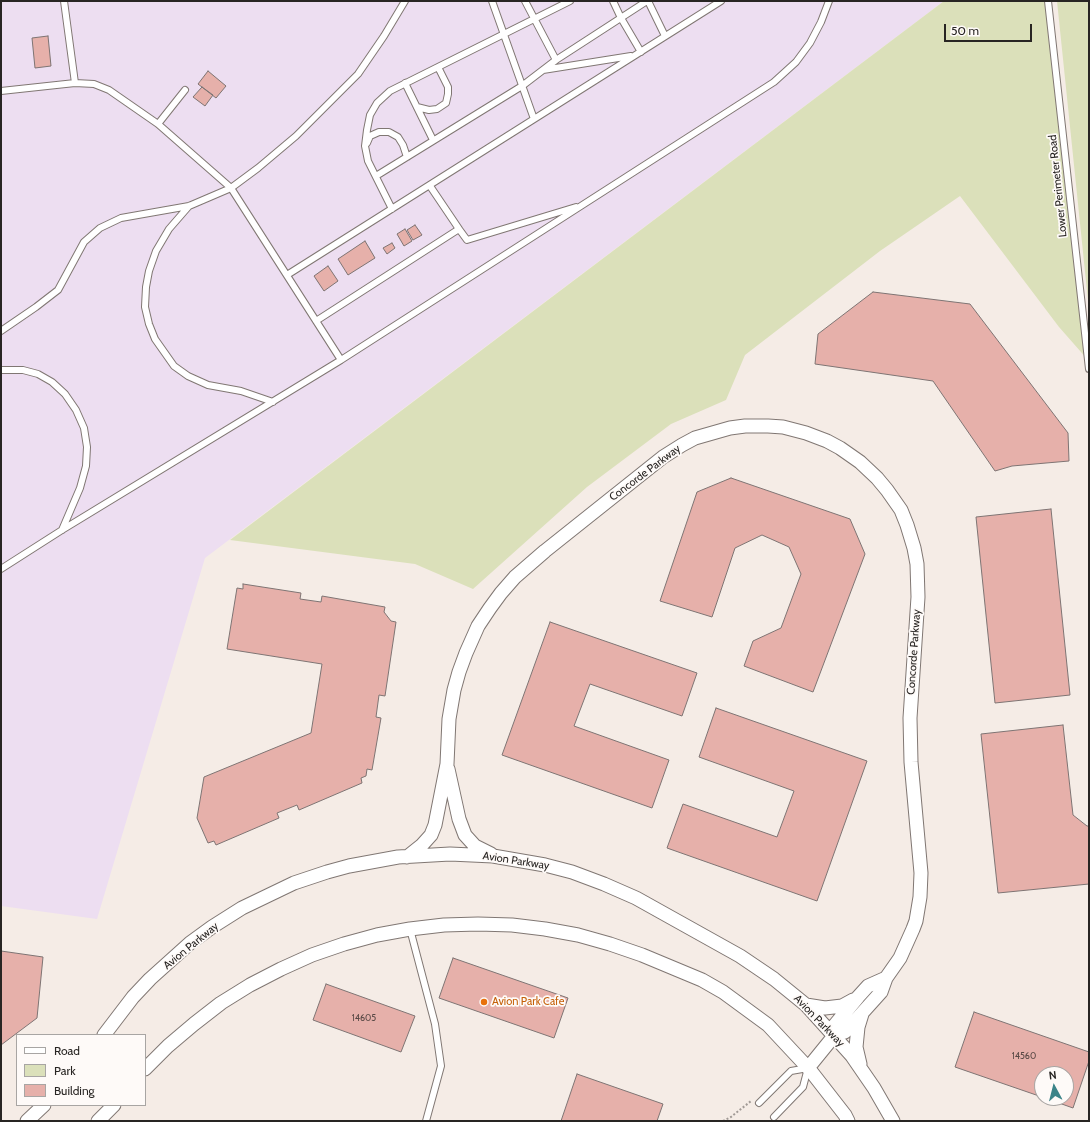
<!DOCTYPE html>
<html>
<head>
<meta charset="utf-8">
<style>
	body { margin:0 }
	#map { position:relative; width:1090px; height:1122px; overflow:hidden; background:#f5ece6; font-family:Cabin,sans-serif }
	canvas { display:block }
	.frame { position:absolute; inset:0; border:2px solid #282523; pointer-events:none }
	.legend { position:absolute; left:16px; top:1034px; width:130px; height:72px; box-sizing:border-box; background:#fefaf8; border:1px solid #a8a5a3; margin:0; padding:5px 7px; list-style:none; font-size:12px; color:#282523 }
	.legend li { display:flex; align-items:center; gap:8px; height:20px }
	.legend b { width:20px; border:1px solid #a8a5a3 }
	.north { position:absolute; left:1034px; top:1066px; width:40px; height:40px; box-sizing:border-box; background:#fefaf8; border:1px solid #a8a5a3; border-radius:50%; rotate:353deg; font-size:11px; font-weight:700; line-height:16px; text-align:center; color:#282523 }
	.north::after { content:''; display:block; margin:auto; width:14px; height:18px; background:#3c8489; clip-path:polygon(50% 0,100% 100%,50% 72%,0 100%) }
	.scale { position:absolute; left:944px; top:24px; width:88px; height:18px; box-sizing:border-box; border:2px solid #282523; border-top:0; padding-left:5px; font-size:12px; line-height:14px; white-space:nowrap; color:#282523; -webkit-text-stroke:3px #fefaf8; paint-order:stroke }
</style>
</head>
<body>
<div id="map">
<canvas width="1090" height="1122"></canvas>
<div class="frame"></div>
<ul class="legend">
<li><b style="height:5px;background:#fff"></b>Road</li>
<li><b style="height:11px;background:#dbe0ba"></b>Park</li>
<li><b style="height:11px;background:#e6b0aa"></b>Building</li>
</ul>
<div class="north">N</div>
<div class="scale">50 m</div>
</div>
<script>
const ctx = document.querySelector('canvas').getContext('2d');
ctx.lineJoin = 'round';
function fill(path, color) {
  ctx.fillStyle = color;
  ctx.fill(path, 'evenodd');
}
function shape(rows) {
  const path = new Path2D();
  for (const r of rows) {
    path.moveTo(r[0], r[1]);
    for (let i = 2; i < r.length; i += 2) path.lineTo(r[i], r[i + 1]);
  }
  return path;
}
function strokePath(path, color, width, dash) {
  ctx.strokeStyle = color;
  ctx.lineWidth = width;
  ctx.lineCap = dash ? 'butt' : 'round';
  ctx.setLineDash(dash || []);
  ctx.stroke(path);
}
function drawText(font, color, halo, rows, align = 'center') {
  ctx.font = font + ' Cabin,sans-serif';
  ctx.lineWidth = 3.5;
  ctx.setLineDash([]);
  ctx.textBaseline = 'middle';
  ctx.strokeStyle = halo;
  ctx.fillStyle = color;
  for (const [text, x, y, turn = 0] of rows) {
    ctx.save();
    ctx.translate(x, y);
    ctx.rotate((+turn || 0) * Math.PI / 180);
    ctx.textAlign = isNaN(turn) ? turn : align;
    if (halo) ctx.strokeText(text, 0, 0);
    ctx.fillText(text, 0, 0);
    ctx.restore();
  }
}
fill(shape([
	[1,1,944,1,205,558,97,919,1,906]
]), '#eddef1');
fill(shape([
	[944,1,1048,1,1088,360,1059,327,960,196,880,251,745,355,726,400,671,424,587,487,473,589,415,564,230,540],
	[1057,1,1089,1,1089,310]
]), '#dbe0ba');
const building = shape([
	[48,36,51,66,35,68,32,38,48,36],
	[208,71,226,86,216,98,198,84,208,71],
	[202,87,213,95,205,106,193,97,202,87],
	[415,225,422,235,413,240,407,230,415,225],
	[405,229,412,241,404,246,397,234,405,229],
	[365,241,375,258,348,275,338,259,365,241],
	[392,243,395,248,387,254,383,248,392,243],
	[328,266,338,281,324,291,314,276,328,266],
	[873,292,970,304,1068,433,1069,461,1012,466,995,471,933,381,815,364,818,334,873,292],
	[731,478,850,519,865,554,813,692,744,666,753,641,781,628,801,574,789,547,762,535,735,548,712,617,660,601,697,492,731,478],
	[1051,509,1070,695,995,703,976,517,1051,509],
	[243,584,301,593,300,599,321,602,322,596,385,607,384,612,391,621,396,622,385,696,379,695,376,717,381,718,372,770,367,769,366,776,361,778,362,783,299,810,297,805,277,813,279,818,216,845,214,841,208,843,197,818,204,777,311,733,322,664,227,649,237,588,243,589,243,584],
	[550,622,697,673,682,716,590,684,574,726,669,760,652,808,502,755,550,622],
	[716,708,867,761,817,901,667,848,683,804,777,837,794,791,699,757,716,708],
	[1063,725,1073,815,1087,826,1089,826,1089,884,998,893,981,734,1063,725],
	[1,951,43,957,37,1018,1,1045,1,951],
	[453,958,568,998,554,1038,439,998,453,958],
	[326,984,415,1016,401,1052,313,1020,326,984],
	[974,1012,1089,1052,1089,1061,1073,1108,1045,1098,1066,1098,1066,1074,1042,1074,1042,1097,955,1067,974,1012],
	[577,1074,663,1104,657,1121,561,1121,577,1074]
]);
fill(building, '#e6b0aa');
strokePath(building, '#7e7473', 1);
const service = shape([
	[64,1,75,83],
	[492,1,534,119],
	[525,1,556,60],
	[613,1,621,18,641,52],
	[648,1,665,36],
	[1048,1,1089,369],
	[543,70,631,56],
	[405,83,433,140],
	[1,91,75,83,94,84,109,90,158,124,231,188,341,360],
	[417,107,429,110,437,109,446,103,448,94,448,87,438,67],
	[158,124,185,90],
	[367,143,370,136,379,132,389,132,398,137,403,145,407,157],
	[376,176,522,86,556,60,647,1],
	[189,206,169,229,156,251,149,271,146,287,145,307,149,324,155,339,174,366,188,376,208,385,241,391,273,402],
	[392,209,368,161,365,146,367,130,370,115,377,103,390,91,570,1],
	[459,229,467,240,576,207],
	[287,275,721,1],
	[316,321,459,229,430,186],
	[1,331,36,307,58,290,84,242,100,228,121,218,189,206,231,188,258,168,296,136,358,74,384,36,405,1],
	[1,370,23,370,38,374,52,382,65,394,76,410,84,428,87,447,86,466,80,488,62,530],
	[1,569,62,530,341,360,774,82,796,62,810,43,821,22,829,1],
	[410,929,435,1024,441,1066,426,1121],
	[759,1103,791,1071,808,1068,803,1087,774,1117]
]);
const minor = shape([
	[448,769,459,819,465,835,475,846,491,854],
	[407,857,422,845,431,835,435,825,447,764,449,719,454,690,459,672,466,653,478,626,490,608,501,593,515,577,545,551,663,457,682,445,695,438,730,428,745,426,768,426,783,427,806,433,827,441,840,448,860,462,877,478,887,490,901,510,907,525,914,548,917,564,918,597,910,718,911,762,921,873,920,897,916,921,913,929,900,958,886,978,881,992,845,1032,834,1036,808,1068],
	[806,1005,825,1008,842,1006,853,1000],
	[104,1035,133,997,150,979,190,943,212,927,242,908,294,883,327,872,349,866,398,857,450,854,493,856,545,865,572,872,604,884,636,898,740,956,774,979,806,1005,852,1056,874,1088,893,1121],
	[834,1036,834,1026,858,997,868,986,886,978],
	[860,1064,856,1047,858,1027,862,1014],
	[145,1069,168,1046,194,1024,221,1003,250,985,281,969,312,955,344,944,377,935,410,929,444,925,478,924,512,925,545,929,578,935,610,944,642,955,702,980,723,992,768,1025,810,1070,845,1115,848,1121],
	[27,1121,44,1105],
	[98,1121,114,1105]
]);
strokePath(service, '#807773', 8);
strokePath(minor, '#807773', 15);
strokePath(shape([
	[723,1121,731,1117,751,1101]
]), '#a19a96', 2, [2, 2]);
strokePath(service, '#fff', 6);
strokePath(minor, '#fff', 13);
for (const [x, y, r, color] of [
	[484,1002,4,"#e8710a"]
]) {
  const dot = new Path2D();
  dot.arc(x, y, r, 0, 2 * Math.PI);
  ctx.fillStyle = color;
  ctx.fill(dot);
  strokePath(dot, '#fefaf8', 1.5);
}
drawText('9px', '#584845', null, [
	["14605",364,1018],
	["14560",1024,1056]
]);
drawText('11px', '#282523', '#fefaf8', [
	["Lower Perimeter Road",1058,186,-96],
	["Concorde Parkway",645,473,-37],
	["Concorde Parkway",914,652,-86],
	["Avion Parkway",516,861,9],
	["Avion Parkway",191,946,-39],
	["Avion Parkway",819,1021,46]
]);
drawText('11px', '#c56008', '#fefaf8', [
	["Avion Park Cafe",492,1002]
], 'left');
</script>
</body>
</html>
